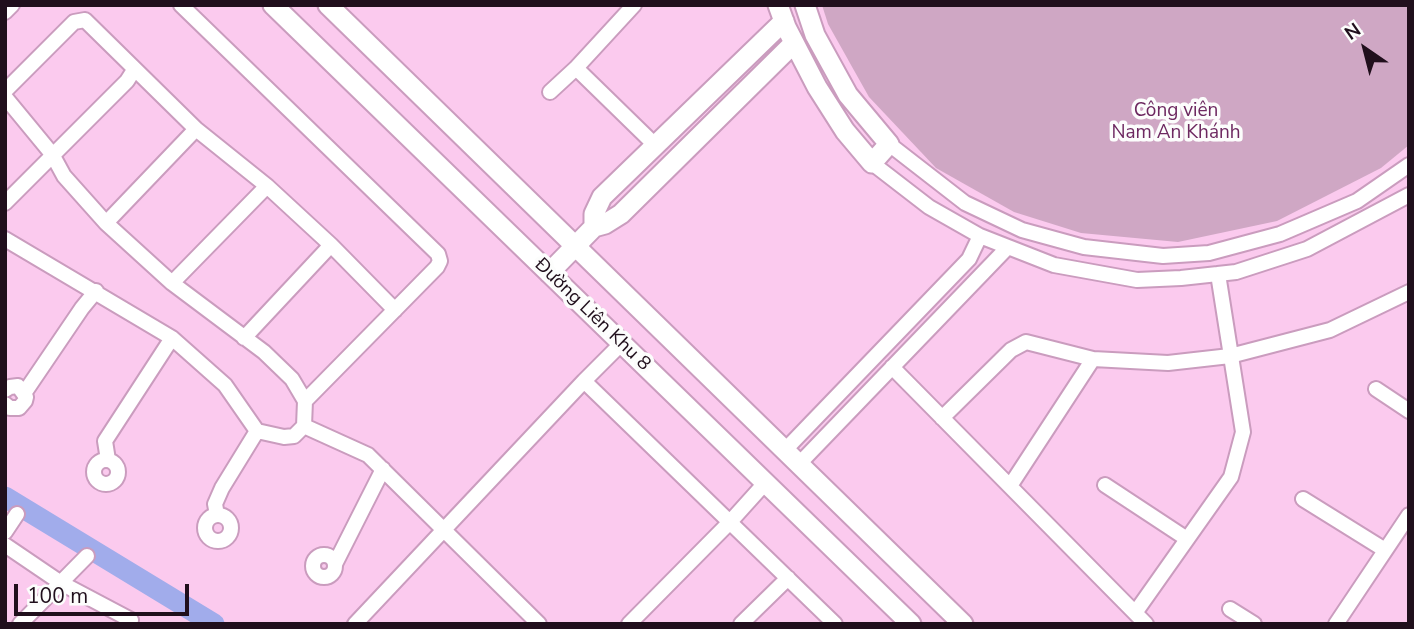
<!DOCTYPE html>
<html>
<head>
<meta charset="utf-8">
<style>
	body { margin:0 }
	#map { position:relative; width:1414px; height:629px; overflow:hidden; background:#fbcaee; font-family:"Nunito Sans",sans-serif }
	canvas { display:block }
	.frame { position:absolute; inset:0; border:7px solid #200f1c; pointer-events:none }
	.north { position:absolute; left:1330px; top:14px; width:70px; height:70px; -webkit-text-stroke:5px #fcfdfc; paint-order:stroke; rotate:325deg; font-size:19px; font-weight:700; line-height:28px; text-align:center; color:#200f1c }
	.north::after { content:''; display:block; margin:auto; width:24px; height:32px; background:#200f1c; clip-path:polygon(50% 0,100% 100%,50% 72%,0 100%) }
	.scale { position:absolute; left:14px; top:584px; width:175px; height:32px; box-sizing:border-box; border:4px solid #200f1c; border-top:0; padding-left:9px; font-size:21px; line-height:24px; white-space:nowrap; color:#200f1c; -webkit-text-stroke:5px #fcfdfc; paint-order:stroke }
</style>
</head>
<body>
<div id="map">
<canvas width="1414" height="629"></canvas>
<div class="frame"></div>
<div class="north">N</div>
<div class="scale">100 m</div>
</div>
<script>
const ctx = document.querySelector('canvas').getContext('2d');
ctx.lineJoin = 'round';
function fill(path, color) {
  ctx.fillStyle = color;
  ctx.fill(path, 'evenodd');
}
function shape(rows) {
  const path = new Path2D();
  for (const r of rows) {
    if (r.length === 3) {
      path.moveTo(r[0] + r[2], r[1]);
      path.arc(r[0], r[1], r[2], 0, 2 * Math.PI);
      continue;
    }
    path.moveTo(r[0], r[1]);
    for (let i = 2; i < r.length; i += 2) path.lineTo(r[i], r[i + 1]);
  }
  return path;
}
function strokePath(path, color, width, dash) {
  ctx.strokeStyle = color;
  ctx.lineWidth = width;
  ctx.lineCap = dash ? 'butt' : 'round';
  ctx.setLineDash(dash || []);
  ctx.stroke(path);
}
function drawText(font, color, halo, rows, align = 'center') {
  ctx.font = font + ' "Nunito Sans",sans-serif';
  ctx.lineWidth = 7;
  ctx.setLineDash([]);
  ctx.textBaseline = 'middle';
  ctx.strokeStyle = halo;
  ctx.fillStyle = color;
  for (const [text, x, y, turn = 0] of rows) {
    ctx.save();
    ctx.translate(x, y);
    ctx.rotate((+turn || 0) * Math.PI / 180);
    ctx.textAlign = isNaN(turn) ? turn : align;
    if (halo) ctx.strokeText(text, 0, 0);
    ctx.fillText(text, 0, 0);
    ctx.restore();
  }
}
fill(shape([
	[822,5,1409,5,1409,145,1381,168,1277,221,1178,242,1081,233,1014,212,936,168,869,97,828,24]
]), '#cfa7c4');
strokePath(shape([
	[5,497,214,624]
]), '#a1aceb', 21);
const street = shape([
	[181,5,438,254,440,261,437,267,305,401],
	[634,5,576,68,655,145],
	[5,12,12,5],
	[5,91,74,22,85,20,196,129,267,186,331,245,395,310],
	[550,92,576,68],
	[5,97,52,154,64,176,106,223,172,283,264,352,292,379,305,401,304,426,294,436,284,437,257,431,225,385,172,338,5,239],
	[889,144,965,203,1022,230,1084,247,1163,256,1209,253,1280,234,1357,201,1409,165],
	[872,163,929,207,980,236,1054,265,1137,280,1181,278,1236,272,1307,249,1409,195],
	[5,203,127,81,134,70],
	[106,223,196,129],
	[172,283,267,186],
	[244,338,331,245],
	[892,367,1146,624],
	[584,381,835,624],
	[1376,389,1409,411],
	[5,390,10,387,18,386,26,397,25,401,19,408,10,408,5,404],
	[25,392,82,308,96,291],
	[942,418,1011,350,1026,342,1093,359,1168,363,1230,356,1330,330,1409,292],
	[304,426,368,455,539,624],
	[785,450,969,259,980,236],
	[108,460,105,441,172,338],
	[106,472,12],
	[799,464,1008,247],
	[1105,485,1187,539],
	[1010,486,1093,359],
	[1303,499,1385,550],
	[218,528,13],
	[217,515,215,504,222,488,257,431],
	[5,532,17,514],
	[5,545,61,583,131,620],
	[324,566,11],
	[335,564,383,469],
	[1230,609,1254,624],
	[1135,613,1231,477,1243,432,1218,274],
	[20,624,87,556],
	[355,624,584,381,621,344],
	[629,624,730,522,766,482],
	[741,624,788,578],
	[1336,624,1409,515]
]);
const secondary = shape([
	[273,5,911,624],
	[328,5,963,624],
	[778,5,786,27,817,87,845,131,872,163,889,144,848,95,815,35,805,5],
	[594,227,594,214,602,197,784,21],
	[549,273,594,227,605,224,621,214,794,43]
]);
strokePath(street, '#ca9cbe', 18);
strokePath(secondary, '#ca9cbe', 23);
strokePath(street, '#fff', 14);
strokePath(secondary, '#fff', 19);
drawText('19px', '#6d2860', '#fcfdfc', [
	["Công viên",1176,111],
	["Nam An Khánh",1176,133]
]);
drawText('19px', '#200f1c', '#fcfdfc', [
	["Đường Liên Khu 8",592,315,44]
]);
</script>
</body>
</html>
